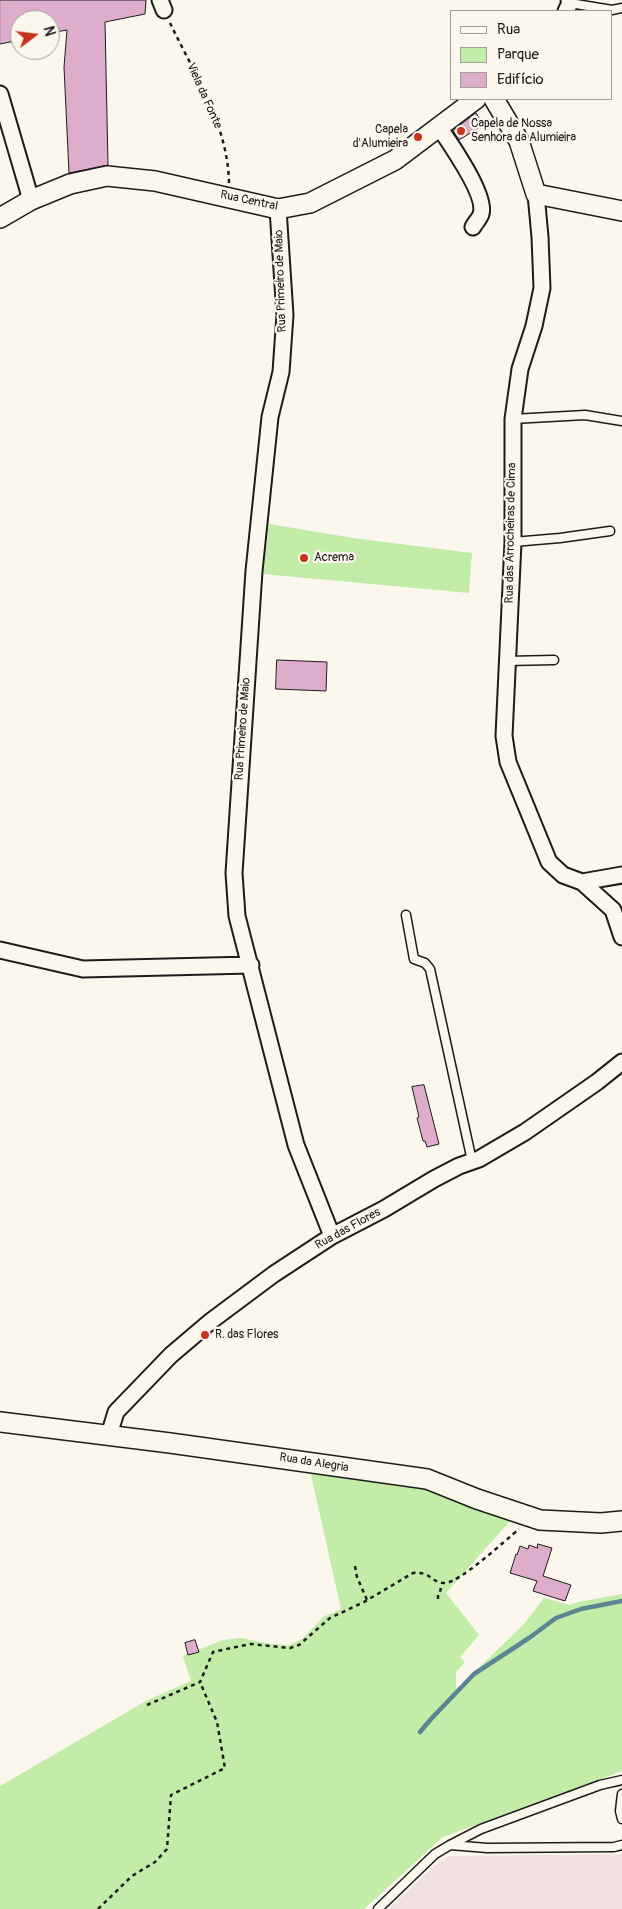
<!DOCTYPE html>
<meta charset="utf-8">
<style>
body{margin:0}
#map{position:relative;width:622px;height:1909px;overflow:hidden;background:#fbf7ec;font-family:Pangolin,sans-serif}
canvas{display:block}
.legend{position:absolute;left:450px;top:10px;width:162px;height:90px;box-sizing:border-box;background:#fbf7ec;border:1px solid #a29f99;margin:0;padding:6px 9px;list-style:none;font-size:15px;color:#1c1c1c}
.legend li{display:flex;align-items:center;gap:10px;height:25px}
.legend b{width:25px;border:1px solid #a29f99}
.north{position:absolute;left:10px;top:10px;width:50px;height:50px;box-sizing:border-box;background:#fbf7ec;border:1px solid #a29f99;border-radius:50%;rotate:75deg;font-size:14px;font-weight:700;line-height:20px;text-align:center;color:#1c1c1c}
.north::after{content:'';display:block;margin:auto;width:18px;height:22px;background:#c8321e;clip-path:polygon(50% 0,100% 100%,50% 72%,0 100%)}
</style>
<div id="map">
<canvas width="622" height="1909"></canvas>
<ul class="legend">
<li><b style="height:6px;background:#fbf7ec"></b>Rua</li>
<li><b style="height:14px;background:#c2eca8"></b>Parque</li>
<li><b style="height:14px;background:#dfadcc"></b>Edifício</li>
</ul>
<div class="north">N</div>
</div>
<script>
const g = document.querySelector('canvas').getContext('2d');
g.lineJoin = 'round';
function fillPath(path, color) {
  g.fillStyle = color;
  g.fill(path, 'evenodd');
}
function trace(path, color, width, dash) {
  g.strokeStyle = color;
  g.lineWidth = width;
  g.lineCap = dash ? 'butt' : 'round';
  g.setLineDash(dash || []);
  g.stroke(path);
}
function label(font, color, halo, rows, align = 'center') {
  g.font = font + ' Pangolin,sans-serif';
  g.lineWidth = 4.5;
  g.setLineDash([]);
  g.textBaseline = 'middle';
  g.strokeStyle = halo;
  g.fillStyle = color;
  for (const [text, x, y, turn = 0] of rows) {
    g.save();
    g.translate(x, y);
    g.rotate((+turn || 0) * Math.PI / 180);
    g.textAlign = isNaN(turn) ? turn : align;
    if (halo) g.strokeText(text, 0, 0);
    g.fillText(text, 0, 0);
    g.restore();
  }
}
const built = new Path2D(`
 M622,1854V1909H388L440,1861L449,1856Z`);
const green = new Path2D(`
 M269,524L353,538L472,553L469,593L263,574Z
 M310,1470L396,1481L429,1489L511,1520L446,1593L479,1635L460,1657L465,1662L456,1672V1690L524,1624L544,1598L570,1605L578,1602L622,1594V1771L443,1837L364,1909H0V1786L146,1701L191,1681L183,1656L223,1640L241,1638L271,1644L289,1645L302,1639L323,1617L341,1609Z`);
const stream = new Path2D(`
 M420,1732L431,1719L474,1674L529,1638L556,1618L581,1609L622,1601`);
const building = new Path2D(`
 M0,0H146L145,14L105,22L108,165L69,173L64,67L67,30L50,33V20H20V40L0,44Z
 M476,113L483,125L459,140L453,131Z
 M277,660L327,662L326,691L276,689Z
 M424,1085L439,1144L427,1147L425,1141H423L417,1118L419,1117L412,1087Z
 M538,1544L552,1548L543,1576L571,1585L565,1601L533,1591L537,1581L510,1573L516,1554L517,1555L520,1546L528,1549L529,1545L537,1548Z
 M195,1640L199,1652L188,1655L185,1643Z`);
const path = new Path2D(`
 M170,23C194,73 228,125 229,183
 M355,1566L357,1577L367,1600
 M438,1599V1594L440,1592L442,1583
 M147,1705L200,1682L213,1652L250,1644L290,1648L299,1645L330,1618L364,1602L413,1573C431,1571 431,1583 445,1583C459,1583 506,1540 519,1529
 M98,1909L132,1876L155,1862L167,1849L171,1795L225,1768L217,1722L200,1682`);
const service = new Path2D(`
 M570,3L612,10L622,8
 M513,419L585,415L622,421
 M513,542L560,538L610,531
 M506,661L554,660
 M406,915L414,959L425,963L430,969L472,1161
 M622,1794L620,1811L622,1819
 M450,1845L487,1848L614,1847L622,1845
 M378,1909L435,1854L450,1845L481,1829L600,1785L622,1780`);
const minor = new Path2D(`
 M160,0L164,10
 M566,11L570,3L569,0
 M0,94L31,200
 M439,127C450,143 487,196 481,214C480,218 475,223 473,227
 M536,194L540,237L542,288L534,326L520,369L513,419V542L504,736L508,762L549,862L563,875L582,882L613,910L622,937
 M278,209L285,315L281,372L270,417L254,571L234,873L237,916L296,1145L332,1236
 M582,882L622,875
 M0,950L83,969L251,965
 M109,1435L116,1412L171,1355L211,1321L274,1274L332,1236L384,1209L434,1179L459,1166L479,1159L525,1132L597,1082L622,1062`);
const tertiary = new Path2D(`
 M494,99L519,141L536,194L622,211
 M0,218L31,200L70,184L107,176L155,181L278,209L310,203L395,160L476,99
 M0,1422L170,1443L427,1479L477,1499L540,1520L601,1523L622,1521`);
const markers = [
 [461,131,5,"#c8321e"],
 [418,137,5,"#c8321e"],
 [304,558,5,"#c8321e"],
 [205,1335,5,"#c8321e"]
];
const streetNames = [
 ["Viela da Fonte",204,96,66],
 ["Rua Central",249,201,12],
 ["Rua Primeiro de Maio",281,281,-92],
 ["Rua das Arrocheiras de Cima",511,533,-89],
 ["Rua Primeiro de Maio",243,729,-86],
 ["Rua das Flores",348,1229,-29],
 ["Rua da Alegria",314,1463,9]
];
const poiNames = [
 ["Capela de Nossa",471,124],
 ["Senhora da Alumieira",471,138],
 ["Capela",408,130,"right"],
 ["d'Alumieira",408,144,"right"],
 ["Acrema",314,558],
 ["R. das Flores",215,1335]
];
fillPath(built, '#f3e1e2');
fillPath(green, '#c2eca8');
trace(stream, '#598692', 4.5);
fillPath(building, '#dfadcc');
trace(building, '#1c1c1c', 1);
trace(service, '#1c1c1c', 11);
trace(minor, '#1c1c1c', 19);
trace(tertiary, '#1c1c1c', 22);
trace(path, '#1c1c1c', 2.5, [4, 4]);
trace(service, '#fbf7ec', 8);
trace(minor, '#fbf7ec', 15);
trace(tertiary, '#fbf7ec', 19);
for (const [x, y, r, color] of markers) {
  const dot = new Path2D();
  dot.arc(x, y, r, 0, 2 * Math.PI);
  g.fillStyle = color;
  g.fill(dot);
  trace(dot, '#fbf7ec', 2);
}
label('12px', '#1c1c1c', '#fbf7ec', streetNames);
label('12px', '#1c1c1c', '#fbf7ec', poiNames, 'left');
</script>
